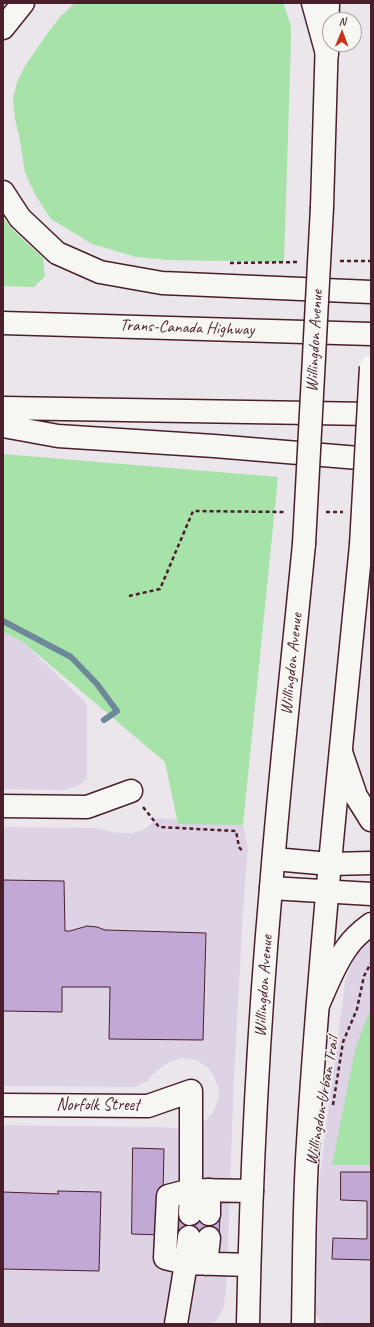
<!DOCTYPE html>
<style>
body{margin:0}
#map{position:relative;width:374px;height:1327px;overflow:hidden;background:#ebe6ec;font-family:Caveat,sans-serif}
canvas{display:block}
.frame{position:absolute;inset:0;border:4px solid #4a1f2b;pointer-events:none}
.north{position:absolute;left:322px;top:12px;width:40px;height:40px;box-sizing:border-box;background:#f6f6f2;border:1px solid #b1a0a2;border-radius:50%;rotate:1deg;font-size:11px;font-weight:700;line-height:16px;text-align:center;color:#4a1f2b}
.north::after{content:'';display:block;margin:auto;width:14px;height:18px;background:#c8321e;clip-path:polygon(50% 0,100% 100%,50% 72%,0 100%)}
</style>
<div id="map">
<canvas width="374" height="1327"></canvas>
<div class="frame"></div>
<div class="north">N</div>
</div>
<script>
const g = document.querySelector('canvas').getContext('2d');
g.lineJoin = 'round';
function fillPath(path, color) {
  g.fillStyle = color;
  g.fill(path, 'evenodd');
}
function trace(path, color, width, dash) {
  g.strokeStyle = color;
  g.lineWidth = width;
  g.lineCap = dash ? 'butt' : 'round';
  g.setLineDash(dash || []);
  g.stroke(path);
}
function label(font, color, halo, rows, align = 'center') {
  g.font = font + ' Caveat,sans-serif';
  g.lineWidth = 3;
  g.setLineDash([]);
  g.textBaseline = 'middle';
  g.strokeStyle = halo;
  g.fillStyle = color;
  for (const [text, x, y, turn = 0] of rows) {
    g.save();
    g.translate(x, y);
    g.rotate((+turn || 0) * Math.PI / 180);
    g.textAlign = isNaN(turn) ? turn : align;
    if (halo) g.strokeText(text, 0, 0);
    g.fillText(text, 0, 0);
    g.restore();
  }
}
const built = new Path2D(`
 M3,632L23,642L87,704V779L78,786L63,790L3,789Z
 M158,818L243,825L248,848L243,911L234,1077L226,1293L223,1309L217,1319L213,1324H3V1125L160,1127L181,1129L200,1125L205,1121L213,1113L219,1097L218,1087L214,1077L209,1069L197,1060L181,1058L167,1063L152,1075L148,1081L134,1087L3,1086V827L97,828L118,833H132L145,829Z
 M371,935V1324H322L316,1316L314,1311V1303L320,1174L345,983L351,965L358,951L365,941Z`);
const green = new Path2D(`
 M75,3H282L284,5L291,26V40L284,262L168,260L136,257L92,244L51,219L36,196L25,173L19,135L15,119L13,99L17,82L25,66L47,34L60,17Z
 M3,218L12,229L43,258L45,276L34,287L3,286Z
 M3,454L278,477L243,825L178,824L165,762L23,642L3,632Z
 M371,1003V1165H332L355,1050L370,1009Z`);
const stream = new Path2D(`
 M3,621L71,657L97,684L117,711L104,720`);
const building = new Path2D(`
 M3,880L64,881L65,931H70L87,926L97,927L105,930L206,933L203,1040L109,1039L110,987H62V1012L3,1011Z
 M133,1148L164,1149L162,1235L132,1234Z
 M341,1172H371V1260L332,1259L333,1238L367,1239V1201L341,1200Z
 M58,1191L101,1192L99,1271L3,1269V1192L58,1194Z
 M175,1213L220,1215L219,1238L174,1237Z`);
const path = new Path2D(`
 M340,261H371
 M230,263L299,262
 M326,512H343
 M129,596L160,589L193,511L285,512
 M143,807L159,827L236,831L239,847L243,852
 M333,1105L343,1042L357,1009L364,976L371,963`);
const minor = new Path2D(`
 M3,806L87,807L131,791
 M3,1105L148,1106L191,1091V1190L252,1191
 M209,1214V1190
 M189,1237L186,1263L249,1265
 M206,1264L209,1238
 M176,1324L186,1263L165,1258L168,1196L191,1190L190,1214`);
const major = new Path2D(`
 M322,207L328,3
 M248,1324C251,1179 258,1033 271,888C280,773 293,658 304,544
 M303,1324C304,1269 304,1214 307,1159C319,954 341,750 361,545`);
const highway = new Path2D(`
 M313,3L327,54
 M3,28L23,3
 M3,192L20,218L57,253L100,272L162,283L371,292
 M3,323L371,334
 M3,408L371,414
 M3,426L58,436L214,446L371,459
 M341,752L356,796L371,820
 M274,859L330,864L371,863
 M271,888L371,894
 M318,1005C327,985 335,963 348,946C354,937 363,930 371,924`);
const majorBridge = new Path2D(`
 M304,544L322,207
 M361,545L371,367`);
const streetNames = [
 ["Trans-Canada Highway",187,328,2],
 ["Willingdon Avenue",315,341,-87],
 ["Willingdon Avenue",292,664,-84],
 ["Willingdon Avenue",264,986,-86],
 ["Willingdon Urban Trail",323,1101,-80],
 ["Norfolk Street",98,1106]
];
fillPath(built, '#ded3e5');
fillPath(green, '#a7e2a8');
trace(stream, '#6c8899', 6);
fillPath(building, '#c1a8d5');
trace(building, '#4a1f2b', 1);
trace(minor, '#4a1f2b', 25);
trace(major, '#4a1f2b', 25);
trace(highway, '#4a1f2b', 25);
trace(path, '#4a1f2b', 2.5, [4, 3]);
trace(minor, '#f6f6f2', 22);
trace(major, '#f6f6f2', 22);
trace(highway, '#f6f6f2', 22);
trace(majorBridge, '#4a1f2b', 25, []);
trace(majorBridge, '#f6f6f2', 22);
label('17px', '#4a1f2b', '#f6f6f2', streetNames);
</script>
